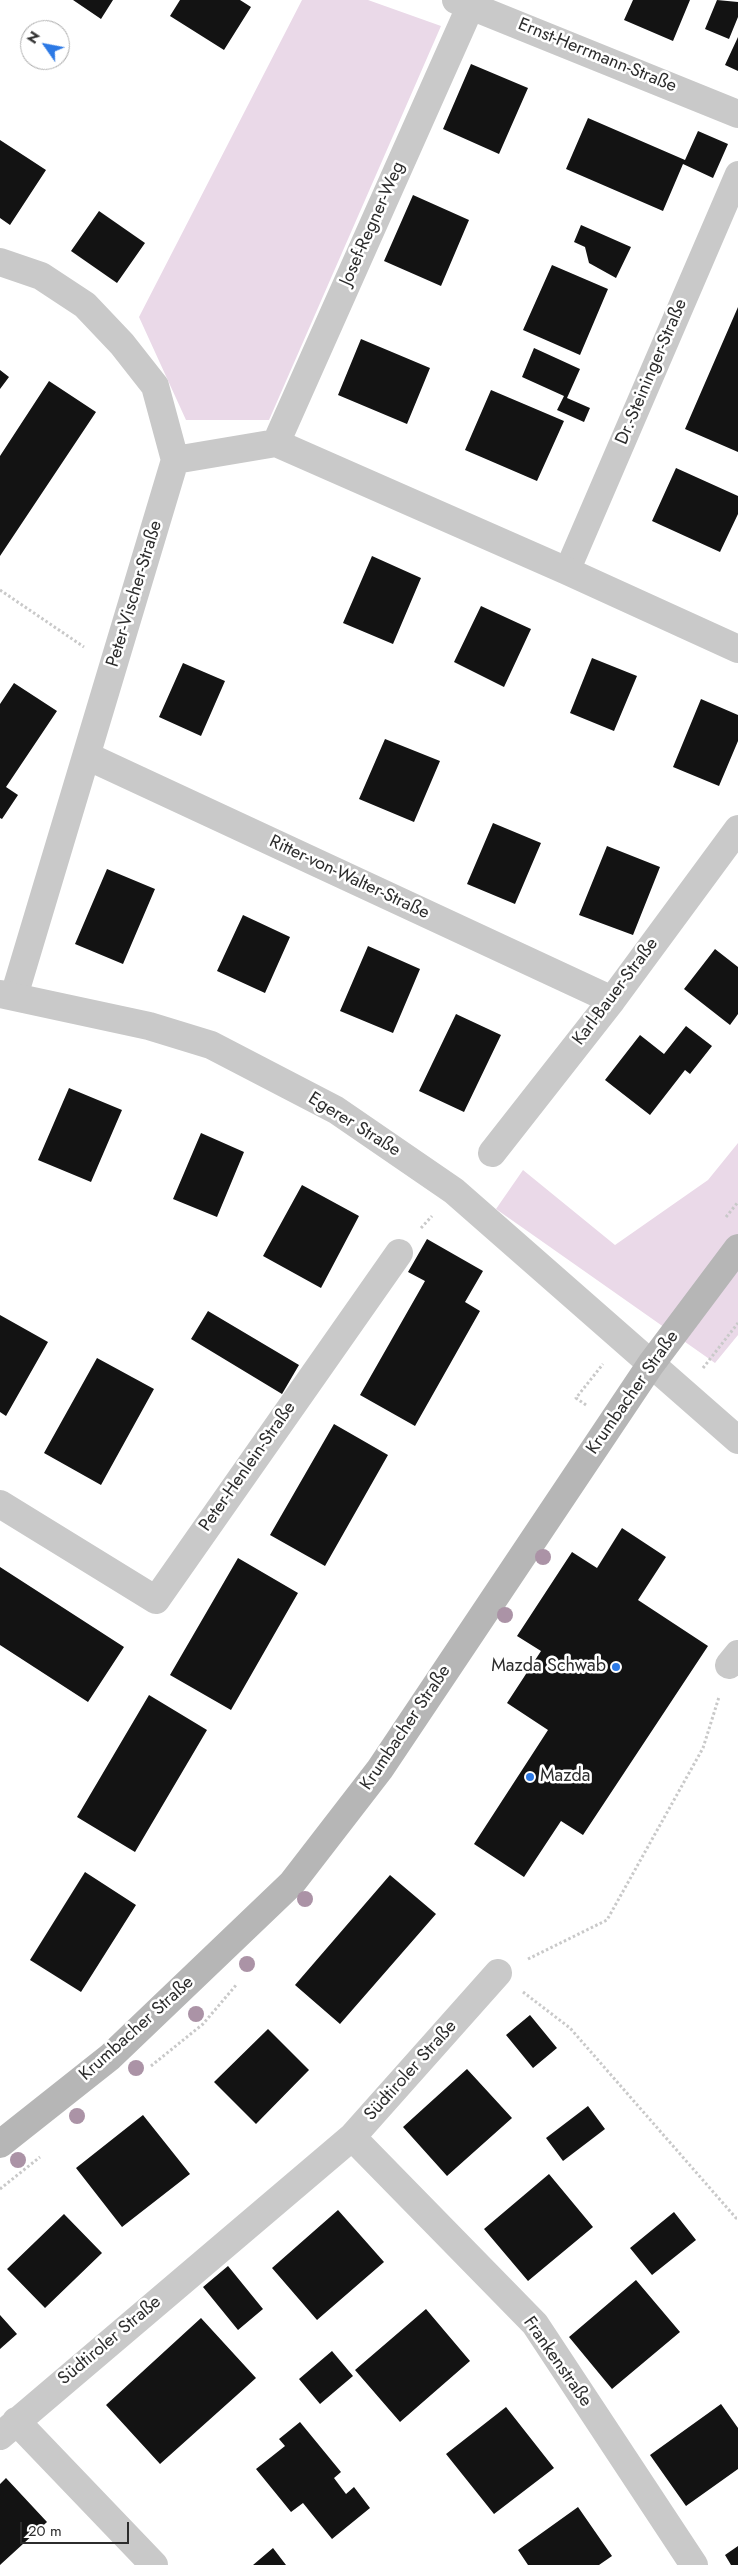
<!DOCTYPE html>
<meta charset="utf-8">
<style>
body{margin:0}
#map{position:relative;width:738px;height:2565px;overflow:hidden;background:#fff;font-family:Jost,sans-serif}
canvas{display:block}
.north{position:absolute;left:20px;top:20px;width:50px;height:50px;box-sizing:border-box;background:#fff;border:1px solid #ababab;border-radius:50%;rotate:303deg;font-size:14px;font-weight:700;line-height:20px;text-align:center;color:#2c2c2c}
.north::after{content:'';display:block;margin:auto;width:18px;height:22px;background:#2c79e5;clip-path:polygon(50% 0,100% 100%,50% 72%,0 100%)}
.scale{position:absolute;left:20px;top:2522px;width:109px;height:22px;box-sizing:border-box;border:2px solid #2c2c2c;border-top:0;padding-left:6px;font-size:15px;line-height:18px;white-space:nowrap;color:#2c2c2c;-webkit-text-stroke:4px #fff;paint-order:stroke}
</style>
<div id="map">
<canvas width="738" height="2565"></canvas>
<div class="north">N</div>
<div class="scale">20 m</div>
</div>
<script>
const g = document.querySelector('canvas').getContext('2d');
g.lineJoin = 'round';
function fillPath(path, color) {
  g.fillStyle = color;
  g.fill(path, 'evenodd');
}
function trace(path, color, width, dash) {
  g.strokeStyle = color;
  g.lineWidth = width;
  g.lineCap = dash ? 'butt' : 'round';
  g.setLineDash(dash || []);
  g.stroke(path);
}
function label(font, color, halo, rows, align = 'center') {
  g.font = font + ' Jost,sans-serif';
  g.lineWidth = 5;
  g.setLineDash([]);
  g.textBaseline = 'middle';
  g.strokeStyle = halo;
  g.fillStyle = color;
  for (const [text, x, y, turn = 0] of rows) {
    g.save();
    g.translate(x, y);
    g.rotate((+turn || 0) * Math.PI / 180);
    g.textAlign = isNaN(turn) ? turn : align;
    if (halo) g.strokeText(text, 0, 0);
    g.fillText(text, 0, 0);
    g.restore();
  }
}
const green = new Path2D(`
 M302,0H368L441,26L269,420H186L139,317Z
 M738,1143V1335L715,1363L496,1209L523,1170L615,1245L708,1180Z`);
const building = new Path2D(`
 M73,0H113L101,19Z
 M180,0H240L251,7L224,50L170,16Z
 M633,0H690L673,41L624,20Z
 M717,0L738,2V17L729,39L705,29Z
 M738,37V71L725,65Z
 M471,64L528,88L499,154L443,129Z
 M588,118L685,160L698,131L728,144L713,178L683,164L663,211L566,169Z
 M0,140L46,170L10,225L0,218Z
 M413,195L469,220L441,286L384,261Z
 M99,211L145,243L117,283L71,251Z
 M581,225L631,247L616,278L589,263L585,247L574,242Z
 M552,265L608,289L580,355L523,330Z
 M738,307V452L685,429Z
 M361,339L430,368L407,424L338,395Z
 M534,348L580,369L567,398L590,408L584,422L557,410L564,396L522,377Z
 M0,370L9,377L0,389Z
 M49,381L96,412L0,556V456Z
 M491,390L564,421L537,481L465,450Z
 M676,468L738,496V514L720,552L652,521Z
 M372,556L421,578L393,644L343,623Z
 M481,606L531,629L504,687L454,662Z
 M592,658L637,676L614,731L570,713Z
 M183,663L225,681L201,736L159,717Z
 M14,683L57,711L6,787L18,795L2,819L0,818V704Z
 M701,699L738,715V741L719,786L673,767Z
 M385,739L440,761L414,822L359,799Z
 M493,823L541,843L515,904L467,884Z
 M607,846L660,867L633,935L579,915Z
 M107,869L155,889L123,964L75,944Z
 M243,915L290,937L265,993L217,971Z
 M368,946L420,969L393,1033L340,1011Z
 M715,949L738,967V1014L730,1025L684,989Z
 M456,1014L501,1035L464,1112L419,1091Z
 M686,1026L712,1046L690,1074L685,1070L650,1115L605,1080L640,1035L664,1054Z
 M69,1088L122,1110L91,1182L38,1160Z
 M201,1133L244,1152L217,1217L173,1199Z
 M302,1185L359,1216L321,1288L263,1256Z
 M427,1239L483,1271L465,1302L480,1311L415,1426L360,1395L425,1281L408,1272Z
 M208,1311L299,1365L282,1394L191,1339Z
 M0,1315L48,1342L6,1416L0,1412Z
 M97,1358L154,1389L101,1485L44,1453Z
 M334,1424L388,1455L325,1566L270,1535Z
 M622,1528L666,1557L638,1600L708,1646L583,1835L561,1821L524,1877L474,1844L548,1730L507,1703L541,1651L517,1636L572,1552L597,1568Z
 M238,1558L298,1593L231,1710L170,1675Z
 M0,1567L124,1647L88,1702L0,1645Z
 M149,1695L207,1730L135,1852L77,1817Z
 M85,1872L136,1905L81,1992L30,1960Z
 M390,1875L436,1914L340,2024L295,1985Z
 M530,2015L557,2048L533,2068L506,2035Z
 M268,2029L309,2070L256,2124L214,2082Z
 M467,2069L512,2118L447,2176L403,2127Z
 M588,2106L605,2129L563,2161L546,2138Z
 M143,2115L190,2174L122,2227L76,2168Z
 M549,2174L593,2227L528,2281L484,2229Z
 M338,2210L384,2262L317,2320L272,2268Z
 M674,2212L696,2240L652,2275L630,2248Z
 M64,2214L102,2253L45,2308L7,2269Z
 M228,2266L263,2309L238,2330L203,2287Z
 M636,2280L680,2332L612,2389L569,2337Z
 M426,2309L470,2361L400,2422L355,2370Z
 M0,2315L17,2334L0,2349Z
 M201,2318L256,2378L160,2464L106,2405Z
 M332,2351L353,2376L320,2404L299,2379Z
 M721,2404L738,2428V2469L686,2506L650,2455Z
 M506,2407L554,2468L494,2514L446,2454Z
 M300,2422L341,2472L334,2478L346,2494L354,2487L370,2508L332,2539L303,2503L291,2512L256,2469L285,2446L279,2439Z
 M6,2478L47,2522L0,2565V2484Z
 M578,2507L612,2556L599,2565H528L518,2550Z
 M738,2546V2565H731L725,2555Z
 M273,2548L286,2565H253Z`);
const path = new Path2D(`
 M0,590L84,647
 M726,1217L738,1202
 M421,1228L432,1216
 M703,1368L738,1323
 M586,1405L576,1398L603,1364
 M528,1959L607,1920L703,1748L719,1697
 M523,1992L570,2028L736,2218H738
 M151,2066L203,2024L237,1984
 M0,2189L40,2157`);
const pedestrian = new Path2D(`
 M567,571L738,174`);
const minor = new Path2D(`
 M456,0L738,114
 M0,262L41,276L85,305L122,344L155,386L175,460L14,996
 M276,443L471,5
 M175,460L276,443L567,571L738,649
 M87,756L612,1000
 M492,1153L612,1000L738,829
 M0,1504L156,1600L399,1253
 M729,1665L738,1654
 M352,2137L535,2324L694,2565
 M16,2421L154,2565
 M0,2436L352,2137L498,1973`);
const tertiary = new Path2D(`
 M0,994L149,1026L211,1045L336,1110L454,1191L738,1440`);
const secondary = new Path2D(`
 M0,2144L110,2057L292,1883L380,1769L651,1364L738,1248`);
const trees = [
 [543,1557],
 [505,1615],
 [305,1899],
 [247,1964],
 [196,2014],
 [136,2068],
 [77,2116],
 [18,2160]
];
const markers = [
 [616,1667,5,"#2c79e5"],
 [530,1777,5,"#2c79e5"]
];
const streetNames = [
 ["Ernst-Herrmann-Straße",597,56,22],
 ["Josef-Regner-Weg",373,224,-66],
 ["Dr.-Steininger-Straße",652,372,-67],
 ["Peter-Vischer-Straße",135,594,-73],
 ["Ritter-von-Walter-Straße",349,878,25],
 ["Karl-Bauer-Straße",616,992,-53],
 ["Egerer Straße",354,1125,32],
 ["Krumbacher Straße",633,1393,-55],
 ["Peter-Henlein-Straße",248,1467,-55],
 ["Krumbacher Straße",406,1728,-56],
 ["Krumbacher Straße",137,2029,-42],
 ["Südtiroler Straße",411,2071,-48],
 ["Südtiroler Straße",110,2341,-40],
 ["Frankenstraße",557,2362,55]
];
const poiNames = [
 ["Mazda Schwab",606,1667],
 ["Mazda",540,1777,"left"]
];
fillPath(green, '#ead9e8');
fillPath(building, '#131313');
trace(path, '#c9c9c9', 3, [2.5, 2.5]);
trace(pedestrian, '#c9c9c9', 26);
trace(minor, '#c9c9c9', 28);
trace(tertiary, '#c9c9c9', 28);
trace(secondary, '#b6b6b6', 28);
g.fillStyle = '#ab93a6';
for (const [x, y] of trees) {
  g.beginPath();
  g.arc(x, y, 8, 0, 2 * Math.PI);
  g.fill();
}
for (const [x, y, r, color] of markers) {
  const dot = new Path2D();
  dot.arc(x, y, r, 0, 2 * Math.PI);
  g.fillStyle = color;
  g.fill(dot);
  trace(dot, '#fff', 2);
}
label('18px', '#2c2c2c', '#fff', streetNames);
label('18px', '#2c2c2c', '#fff', poiNames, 'right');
</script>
